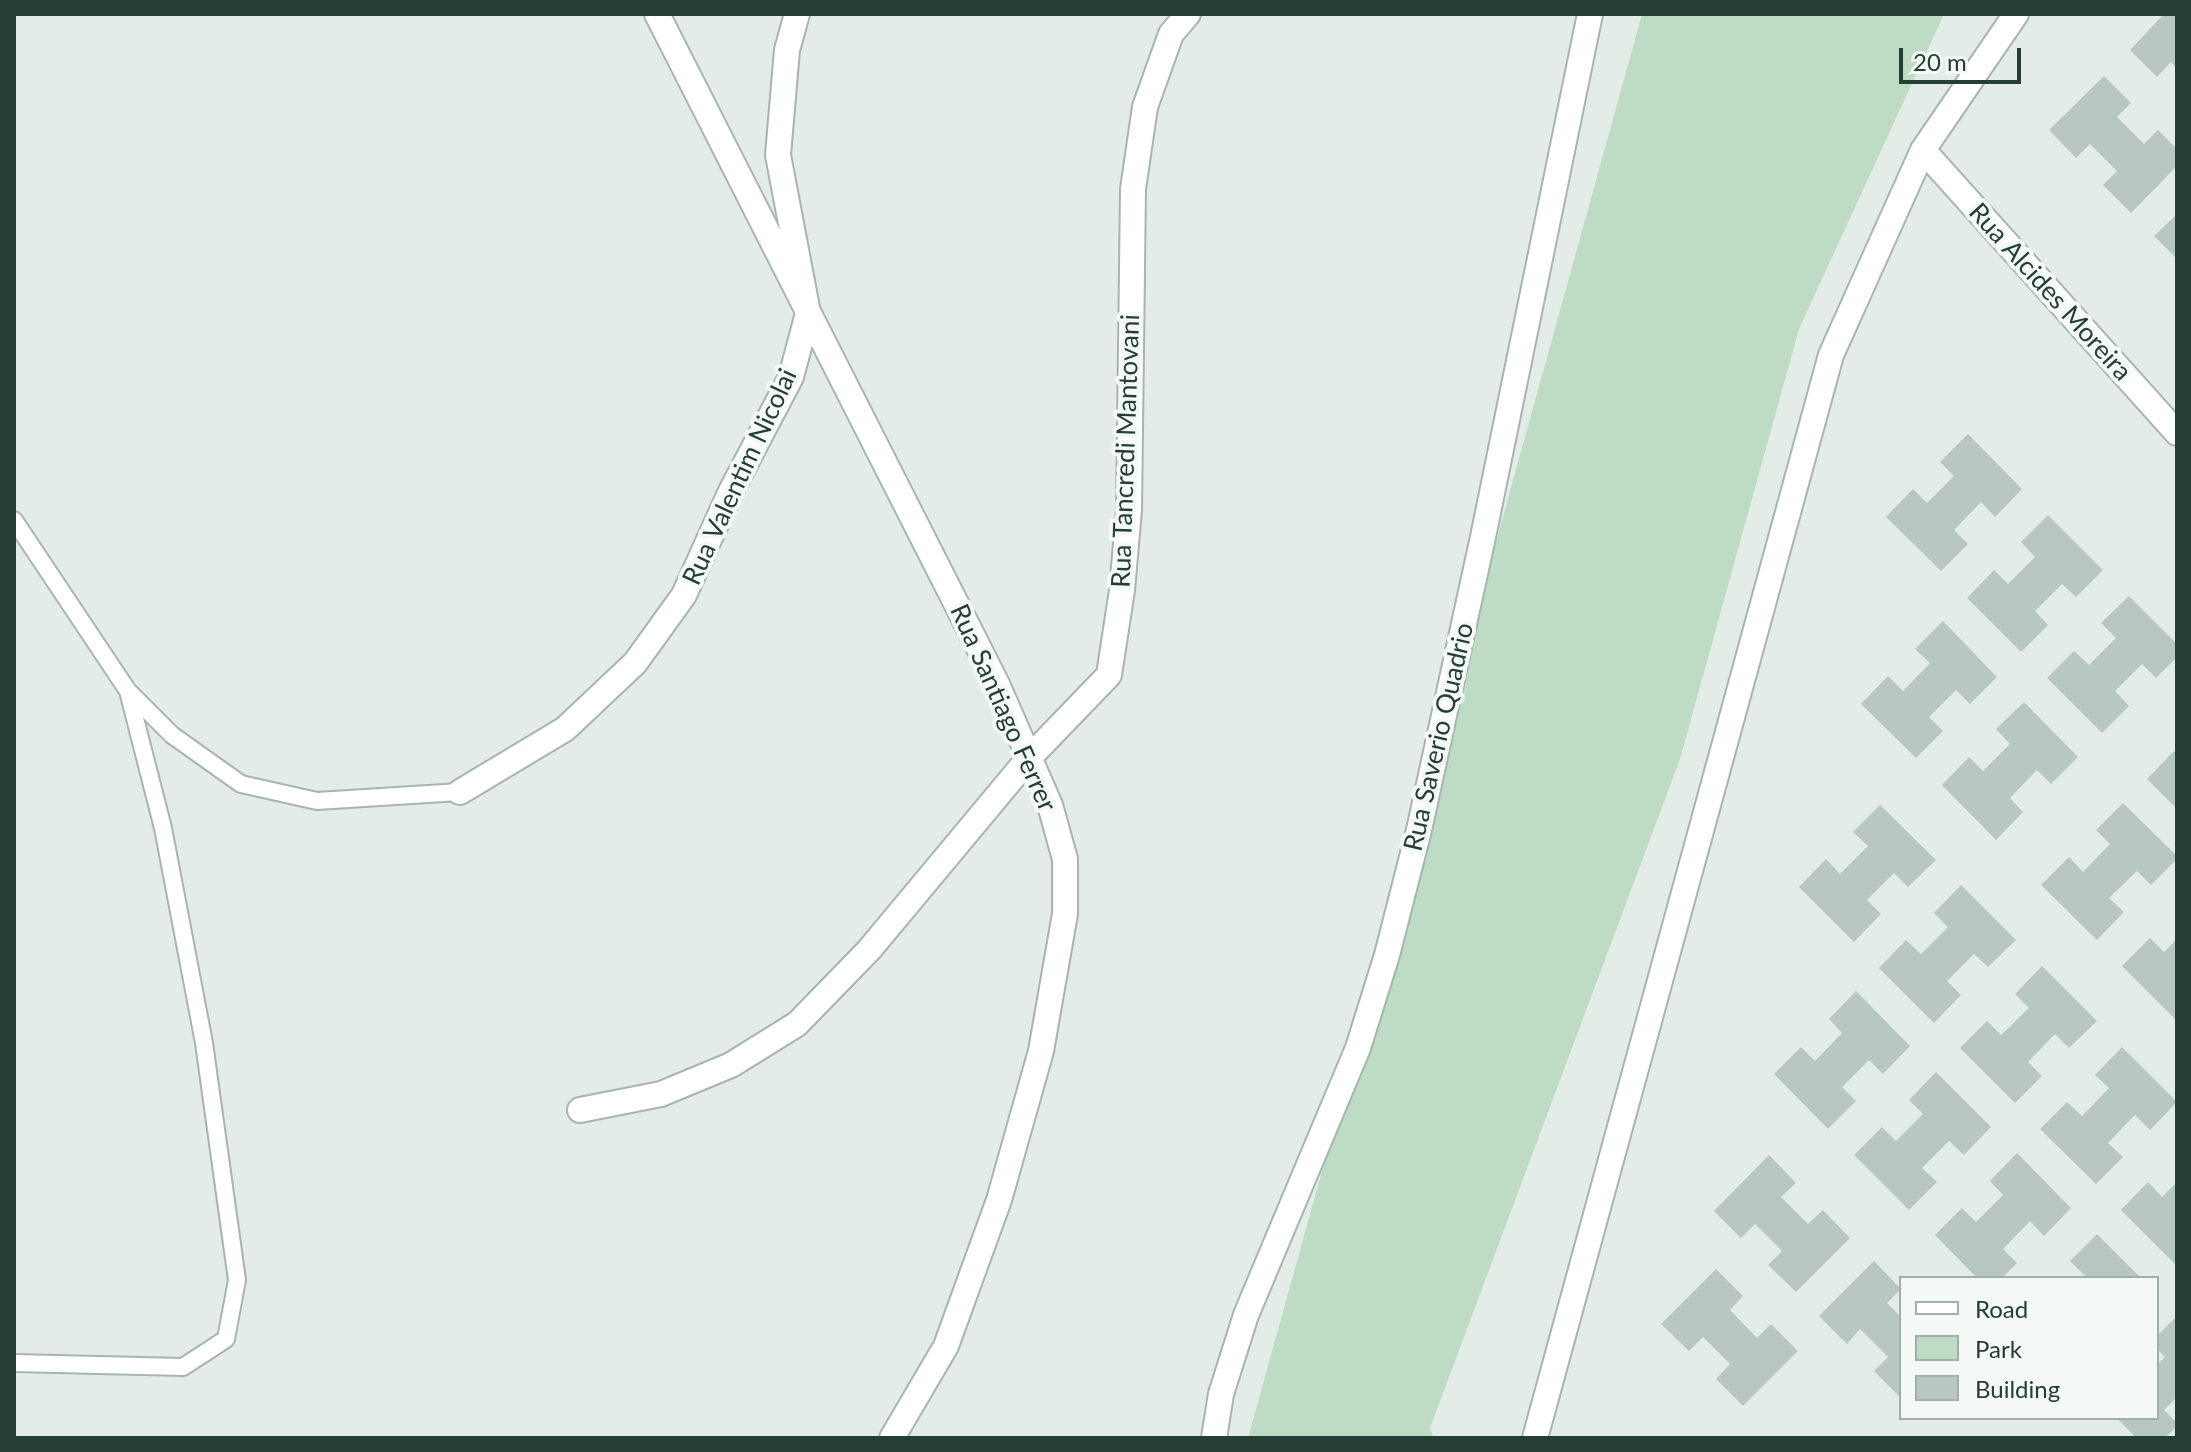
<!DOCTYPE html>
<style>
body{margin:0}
#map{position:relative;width:2191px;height:1452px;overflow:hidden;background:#e4ece8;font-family:Lato,sans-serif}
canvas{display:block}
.frame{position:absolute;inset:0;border:16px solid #243d35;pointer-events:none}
.legend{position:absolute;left:1899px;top:1276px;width:260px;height:144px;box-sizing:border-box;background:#f4f9f6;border:2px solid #a1aea9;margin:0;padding:10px 14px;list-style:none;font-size:24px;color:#243d35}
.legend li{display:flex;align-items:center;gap:16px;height:40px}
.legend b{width:40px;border:2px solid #a1aea9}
.scale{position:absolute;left:1899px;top:48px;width:122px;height:36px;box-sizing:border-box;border:4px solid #243d35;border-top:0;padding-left:10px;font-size:24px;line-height:28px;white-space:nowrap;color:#243d35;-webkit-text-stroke:6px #f4f9f6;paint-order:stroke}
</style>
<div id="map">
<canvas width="2191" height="1452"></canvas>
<div class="frame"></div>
<ul class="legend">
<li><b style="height:10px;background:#fff"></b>Road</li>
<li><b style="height:22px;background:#bedcc5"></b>Park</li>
<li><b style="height:22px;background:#b9c7c1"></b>Building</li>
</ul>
<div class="scale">20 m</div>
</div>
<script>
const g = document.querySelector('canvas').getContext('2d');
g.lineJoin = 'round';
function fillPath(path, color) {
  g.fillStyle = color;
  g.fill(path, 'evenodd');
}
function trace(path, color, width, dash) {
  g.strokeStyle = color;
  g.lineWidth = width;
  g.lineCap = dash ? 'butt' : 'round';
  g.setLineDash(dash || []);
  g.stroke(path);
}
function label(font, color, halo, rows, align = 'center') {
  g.font = font + ' Lato,sans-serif';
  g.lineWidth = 8;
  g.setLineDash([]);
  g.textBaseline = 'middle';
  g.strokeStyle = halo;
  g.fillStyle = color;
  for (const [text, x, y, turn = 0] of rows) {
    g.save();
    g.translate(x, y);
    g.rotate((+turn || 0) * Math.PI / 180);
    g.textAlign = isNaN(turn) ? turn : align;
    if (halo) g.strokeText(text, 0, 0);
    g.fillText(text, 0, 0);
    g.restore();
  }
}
const green = new Path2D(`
 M1642,14H1944L1799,329L1680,759L1430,1428L1434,1438H1248Z`);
const building = new Path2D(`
 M2164,14H2177V69L2171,62L2157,77L2130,50Z
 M2104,76L2131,103L2117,117L2144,144L2158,130L2177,149V166L2131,213L2103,185L2117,171L2090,144L2076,158L2049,130Z
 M2177,214V259L2154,236Z
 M1968,434L2022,489L1995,517L1981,502L1954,530L1968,544L1941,571L1886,517L1913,489L1927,503L1954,476L1940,462Z
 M2048,515L2103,570L2076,597L2062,584L2035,611L2048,625L2021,652L1967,598L1994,570L2008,584L2035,557L2021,542Z
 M2129,596L2177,644V657L2156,678L2142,664L2115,691L2129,706L2102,733L2047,678L2074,651L2089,665L2116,638L2101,623Z
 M1943,621L1997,677L1970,704L1956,690L1929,717L1943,731L1916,758L1861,704L1888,676L1903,691L1930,663L1915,649Z
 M2024,702L2078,757L2051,784L2037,770L2010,798L2023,812L1996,840L1942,785L1969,757L1983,771L2010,744L1996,729Z
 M2174,751L2177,754V809L2147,779Z
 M2123,803L2177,856V859L2151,885L2137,871L2109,898L2124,912L2097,940L2041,885L2069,857L2083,872L2110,844L2096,830Z
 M1880,805L1936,860L1908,887L1894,873L1867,900L1881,914L1854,942L1799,887L1826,859L1840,874L1868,846L1853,832Z
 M1961,885L2016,940L1988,967L1974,954L1947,981L1961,995L1934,1023L1879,968L1906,940L1921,954L1948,927L1934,913Z
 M2150,938L2164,952L2177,939V1021L2122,966Z
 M2042,966L2097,1021L2069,1048L2055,1034L2028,1062L2042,1076L2015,1103L1960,1048L1987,1021L2001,1035L2029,1008L2015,994Z
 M1856,991L1910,1046L1883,1074L1869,1060L1842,1087L1856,1101L1828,1129L1774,1074L1801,1047L1815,1061L1842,1033L1829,1019Z
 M2122,1047L2177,1102L2150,1130L2135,1115L2108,1143L2123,1157L2096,1184L2040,1129L2067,1102L2082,1116L2109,1088L2095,1075Z
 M1936,1072L1991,1127L1964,1155L1949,1141L1922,1168L1937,1182L1909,1210L1854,1155L1882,1127L1896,1141L1923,1114L1909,1100Z
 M2017,1153L2071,1208L2044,1236L2030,1221L2003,1249L2017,1263L2002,1278H1977L1935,1235L1962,1208L1976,1222L2003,1195L1990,1181Z
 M1769,1155L1796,1183L1781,1197L1808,1224L1823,1210L1850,1238L1796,1292L1768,1265L1782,1251L1755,1224L1741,1238L1714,1211Z
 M2148,1182L2162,1197L2177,1182V1266L2121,1210Z
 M2097,1234L2141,1278H2082L2085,1276L2070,1261Z
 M1874,1261L1901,1289L1887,1303L1901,1317V1398L1874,1371L1888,1357L1860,1329L1847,1344L1819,1316Z
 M1716,1269L1743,1296L1730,1310L1757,1338L1771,1324L1798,1351L1743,1406L1716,1379L1730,1364L1703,1337L1689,1351L1661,1324Z
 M2177,1316V1397L2164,1410L2177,1423V1426L2165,1438H2136L2117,1418H2157V1365L2165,1357L2157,1349V1336Z`);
const lane = new Path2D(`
 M14,520L128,691L172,735L241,784L317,801L460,792
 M14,1363L183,1367L226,1339L237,1280L204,1043L163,828L128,691`);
const street = new Path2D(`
 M657,14L997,684L1050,805L1065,859V914L1041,1051L999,1200L946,1346L892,1438
 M1923,150L2177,433
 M460,792L565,729L635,663L684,595L731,491L791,377L808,313L778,155L787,50L797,14
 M580,1110L661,1094L731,1065L797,1024L869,950L1029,758L1109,675L1122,590L1129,510L1133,189L1145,107L1171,34L1188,14
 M1214,1438L1221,1394L1246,1315L1358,1048L1387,955L1419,830L1483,537L1590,14
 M1535,1438L1831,355L1923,150L2016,14`);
const streetNames = [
 ["Rua Alcides Moreira",2050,292,48],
 ["Rua Tancredi Mantovani",1126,451,-88],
 ["Rua Valentim Nicolai",740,477,-65],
 ["Rua Santiago Ferrer",1003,708,66],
 ["Rua Saverio Quadrio",1439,737,-77]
];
fillPath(green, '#bedcc5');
fillPath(building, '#b9c7c1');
trace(lane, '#a7b4af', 20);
trace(street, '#a7b4af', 28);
trace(lane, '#fff', 16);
trace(street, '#fff', 24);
label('26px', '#243d35', '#f4f9f6', streetNames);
</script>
